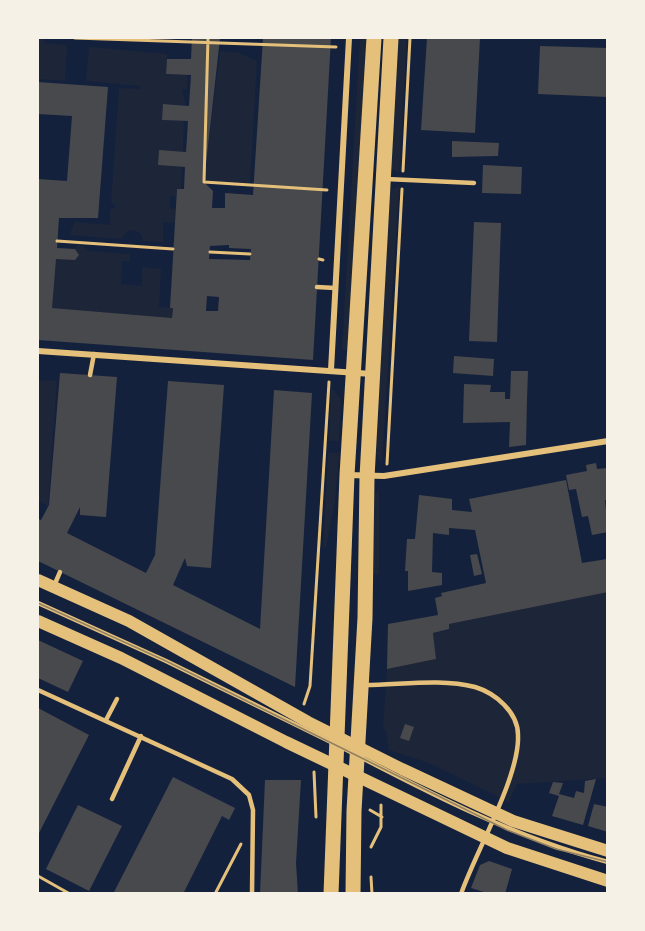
<!DOCTYPE html>
<style>
body{margin:0}
#map{position:relative;width:645px;height:931px;overflow:hidden;background:#14213d;font-family:Barlow,sans-serif}
canvas{display:block}
.frame{position:absolute;inset:0;border:39px solid #f6f1e7;pointer-events:none}
</style>
<div id="map">
<canvas width="645" height="931"></canvas>
<div class="frame"></div>
</div>
<script>
const g = document.querySelector('canvas').getContext('2d');
g.lineJoin = 'round';
function fillPath(path, color) {
  g.fillStyle = color;
  g.fill(path, 'evenodd');
}
function trace(path, color, width, dash) {
  g.strokeStyle = color;
  g.lineWidth = width;
  g.lineCap = dash ? 'butt' : 'round';
  g.setLineDash(dash || []);
  g.stroke(path);
}
const green = new Path2D(`
 M38,38H44V43L67,45L65,81L38,79Z
 M360,38H370L348,348L345,351L342,349Z
 M396,38H407L399,173L389,167Z
 M89,47L167,54L166,74L187,75V89H182L186,105L164,104L162,120L184,121L183,152L159,151V165L182,167L181,189H177L176,197L170,196V208L176,209L175,223L163,222V242L143,241L141,234L134,230L126,232L122,239L69,235L75,222L110,225V209L115,208V204L111,203L119,88L140,89V86L86,81Z
 M220,51L239,53L257,61L250,183L204,182Z
 M399,186L382,464L373,448L388,191Z
 M38,240L57,241V248L74,249L79,244L90,251L130,254V261H122L121,284L142,286V267L161,269L159,307L173,308L172,318L52,308V298L38,297Z
 M38,380L57,381L48,506L38,500Z
 M331,387L340,398L341,403L339,441H329Z
 M328,453H339L335,501L326,547L323,548Z
 M379,489V574H373V496Z
 M607,592V778L517,784L509,802L429,763L389,750L386,731L383,728L387,669L436,659L433,633L449,630V624Z`);
const building = new Path2D(`
 M192,38H220L204,182L213,191L212,208H225V193L253,195L263,38H331L313,360L38,340V179L67,181L72,116L38,114V82L108,87L98,218H59L57,248L75,249L79,255L75,260L56,259L52,308L172,318L173,308H170L177,189H184L185,167L158,165L159,150L186,152L188,121L162,120L163,104L189,106L191,75L166,74L167,59H191ZM229,245V248L251,249L250,260L209,259L210,246ZM207,296L219,297L218,311H206Z
 M427,38H480L475,133L421,130Z
 M540,46L608,48V97L538,94Z
 M452,141L499,143L498,156L452,157Z
 M483,165L522,167L521,194L482,193Z
 M474,222L501,223L497,342L469,341Z
 M454,356L494,359L493,376L453,373Z
 M511,371H528L527,399L526,445L509,447L510,422L463,423L464,384L491,385L490,392H505V399H510Z
 M60,373L117,377L106,517L80,515V507L67,533L146,573L155,555L168,381L224,385L211,568L187,566L185,558L173,585L260,629L274,390L312,393L295,687L38,561V519L41,520L49,505Z
 M596,463L597,469L608,468V500H605L608,532L592,535L588,516L582,517L576,489L569,490L566,475L587,471L586,465Z
 M566,480L582,563L607,559L608,592L449,624V629L433,633L436,659L387,669L388,624L438,615L435,598L442,596L441,593L486,583L475,530L449,528V535L433,533L432,572L442,573V585L408,591V571H405L407,539H415L419,495L452,499V510L472,512L469,499Z
 M477,554L482,574L474,576L470,555Z
 M38,640L83,661L68,692L38,678Z
 M38,708L89,735L38,835Z
 M405,724L414,727L409,741L400,738Z
 M173,777L235,808L229,820L222,816L183,894H113Z
 M596,779L583,825L552,816L559,796L549,793L553,782L563,783L559,794L574,798L576,791L584,793L585,781Z
 M265,780H301L296,863L298,894H260Z
 M594,804L608,807V832L588,826Z
 M78,805L122,826L89,891L46,869Z
 M489,861L512,869L505,894H490L471,888L480,865Z`);
const path = new Path2D(`
 M75,38L336,47
 M208,38L204,182L327,190
 M403,171L410,38
 M57,241L173,249
 M210,252L250,254
 M319,259L323,260
 M387,464L402,189
 M304,704L310,686L329,382
 M314,772L316,817
 M370,810L382,817
 M371,847L381,827V805
 M38,876L70,894
 M371,877L372,894
 M215,894L241,844`);
const service = new Path2D(`
 M386,179L474,183
 M317,287L335,288
 M90,375L94,354
 M54,586L60,572
 M38,603L166,661L333,743
 M365,685C400,685 441,678 475,687C495,693 518,712 518,735C520,776 476,851 461,894
 M38,690L232,779L249,795L253,810L252,894
 M106,720L117,699
 M341,747C427,792 513,837 608,862
 M112,799L141,736`);
const minor = new Path2D(`
 M38,351L372,374
 M331,370L349,38
 M348,475L384,476L608,441`);
const secondary = new Path2D(`
 M38,580L129,621L308,722L402,769L513,821L608,851
 M38,621L121,658L286,742L507,848L608,881`);
const primary = new Path2D(`
 M331,894L347,475L374,38
 M353,894L354,811L365,618L367,477L391,38`);
const tram = new Path2D(`
 M38,603L166,661L507,830L556,849L608,862`);
fillPath(green, '#1d2539');
fillPath(building, '#48494c');
trace(path, '#e5c07b', 3);
trace(service, '#e5c07b', 4.5);
trace(minor, '#e5c07b', 6);
trace(secondary, '#e5c07b', 12);
trace(primary, '#e5c07b', 15);
trace(tram, '#918062', 1.5);
</script>
